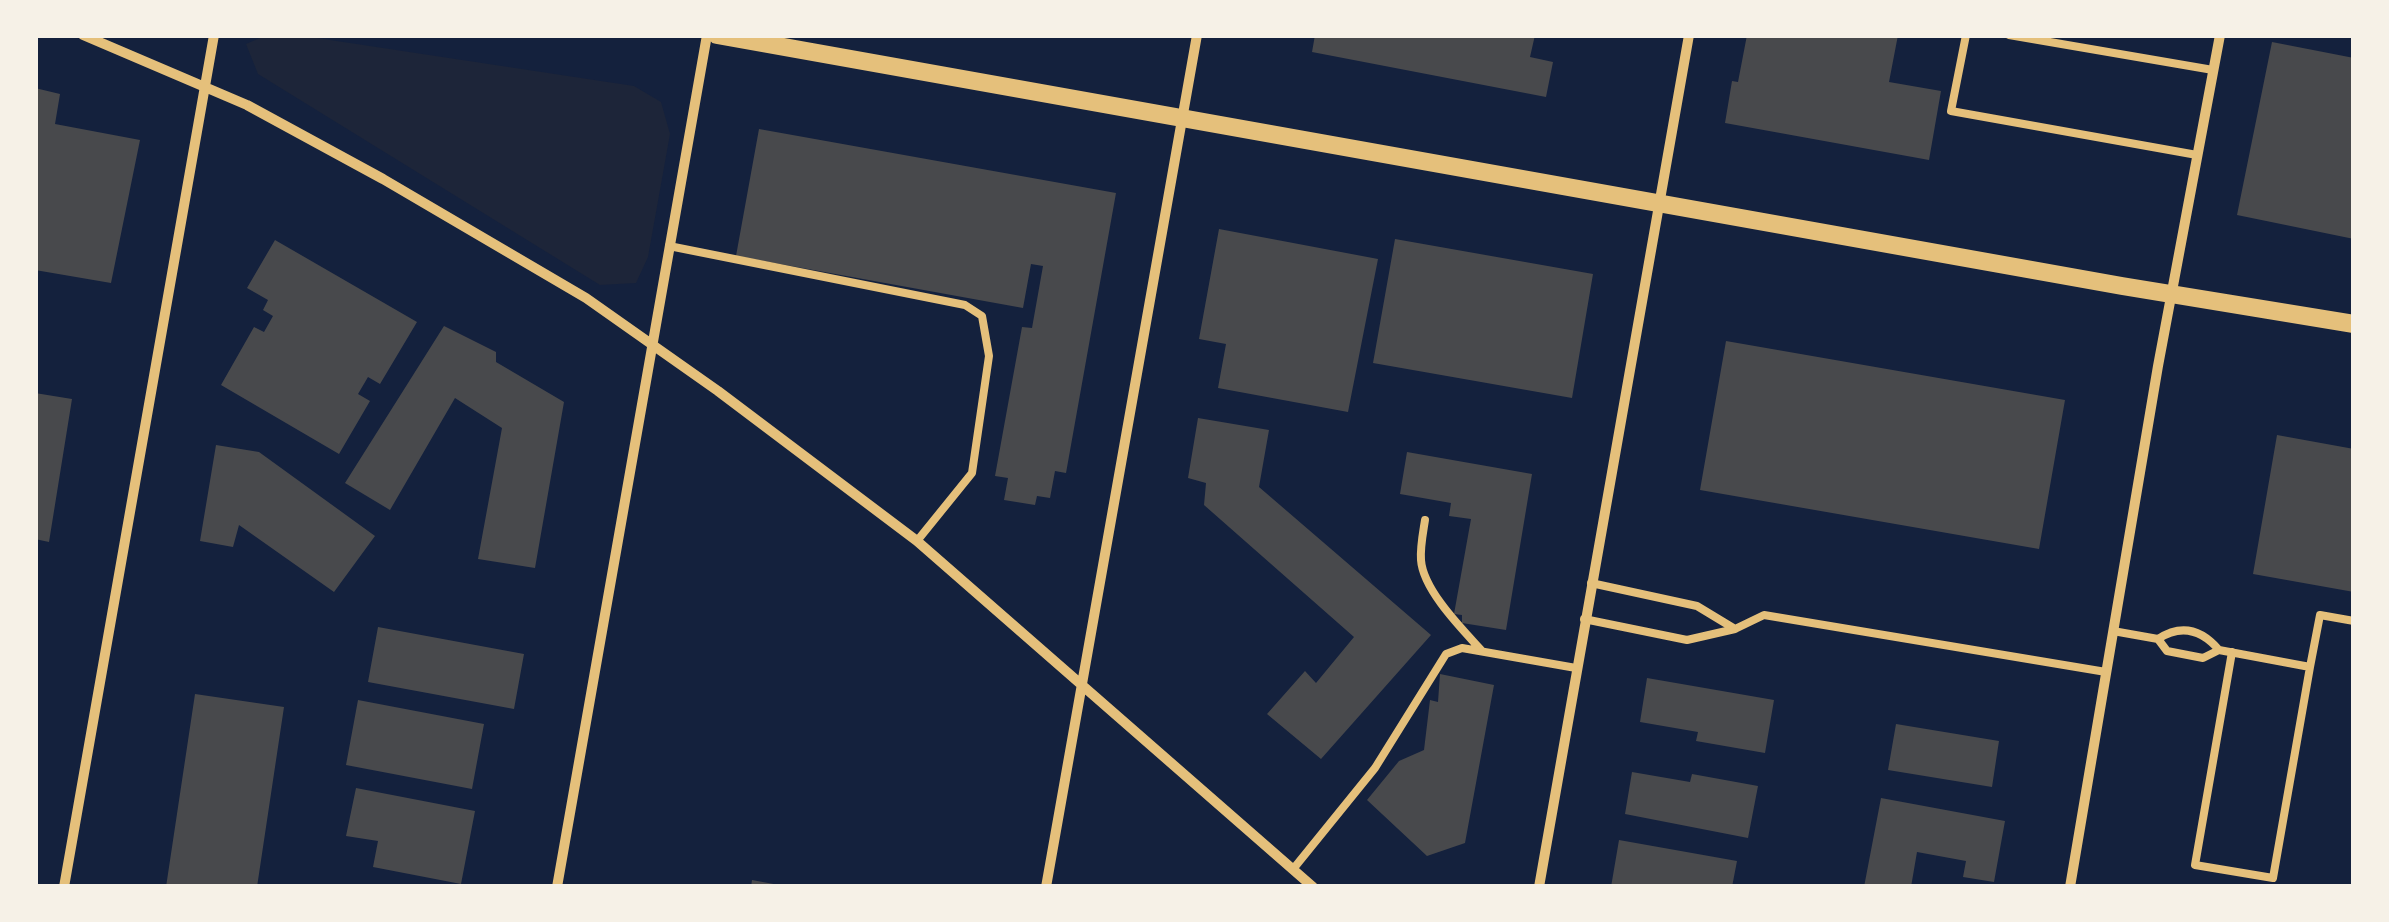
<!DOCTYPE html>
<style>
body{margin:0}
#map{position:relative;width:2389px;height:922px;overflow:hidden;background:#14213d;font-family:"DejaVu Sans",sans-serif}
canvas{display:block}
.frame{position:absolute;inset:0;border:38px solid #f6f1e7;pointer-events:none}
</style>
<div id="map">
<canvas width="2389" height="922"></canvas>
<div class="frame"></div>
</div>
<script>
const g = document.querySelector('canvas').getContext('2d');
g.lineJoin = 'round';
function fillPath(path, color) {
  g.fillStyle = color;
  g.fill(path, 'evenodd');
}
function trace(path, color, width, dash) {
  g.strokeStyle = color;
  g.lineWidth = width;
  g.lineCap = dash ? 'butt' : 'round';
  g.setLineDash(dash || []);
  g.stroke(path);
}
const green = new Path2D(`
 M267,35H297L634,86L661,102L670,134L648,257L636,283L600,285L258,74L246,44Z`);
const building = new Path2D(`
 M1315,35H1535L1530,57L1553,62L1546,97L1312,52Z
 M1747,35H1898L1889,82L1941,91L1929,160L1725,123L1732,81L1738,82Z
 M2272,42L2354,58V239L2237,215Z
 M35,88L60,94L55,124L140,140L111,283L35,270Z
 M759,129L1116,193L1066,473L1055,471L1050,498L1037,496L1035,505L1004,500L1008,478L995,476L1022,327L1032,328L1043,266L1031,264L1023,308L736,256Z
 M1219,229L1378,259L1348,412L1218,388L1226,344L1199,339Z
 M1395,239L1593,274L1572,398L1373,363Z
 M275,240L417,322L380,384L368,377L358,394L370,401L339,454L221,385L254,327L264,332L273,316L263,310L268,300L247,288Z
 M444,326L496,352V362L564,402L535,568L478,559L502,428L455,398L390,510L345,483Z
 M1726,341L2065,400L2039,549L1700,490Z
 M35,393L72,399L49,542L35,539Z
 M1198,418L1269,430L1259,487L1431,635L1321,759L1267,714L1305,671L1316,683L1354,637L1204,505L1206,483L1188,478Z
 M2277,435L2354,449V592L2253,574Z
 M216,445L259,452L375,536L334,592L239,525L233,547L200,541Z
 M1407,452L1532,474L1506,630L1462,623V615L1454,614L1471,519L1449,516L1451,503L1400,494Z
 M378,627L524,654L514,709L368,682Z
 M1440,674L1494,685L1465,843L1427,856L1367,800L1399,761L1424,750L1430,700L1438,702Z
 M1647,678L1774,700L1765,753L1696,741L1698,732L1640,722Z
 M195,694L284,707L257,887H166Z
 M358,700L484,724L472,789L346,765Z
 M1896,724L1999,741L1992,787L1888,770Z
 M1632,772L1690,782L1692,774L1758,786L1748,838L1625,814Z
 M356,788L475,811L461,884L373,867L378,841L346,836Z
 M1881,798L2005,821L1994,882L1963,877L1966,861L1917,852L1911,887H1864Z
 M1619,840L1737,861L1732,887H1611Z
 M752,880L779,885V887H751Z`);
const service = new Path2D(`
 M1966,35L1951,111L2197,155
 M2009,35L2213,70
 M669,246L965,305L982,316L989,356L972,473L917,541
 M1425,520C1423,533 1420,547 1421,560C1423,590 1462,629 1482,651
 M1584,619L1687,640L1735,629L1697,606L1591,583
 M1735,629L1764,615L2106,672
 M2113,631L2158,639C2181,624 2201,629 2219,650L2203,658L2167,651L2158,639
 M2219,650L2310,667L2273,878L2195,865L2232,652
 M2310,667L2320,615L2354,621
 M1294,868L1375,768L1446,654L1462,648L1576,668`);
const minor = new Path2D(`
 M83,35L247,105L383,179L586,298L718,391L917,541L1313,887
 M64,887L214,35
 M557,887L707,35
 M1046,887L1197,35
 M1539,887L1689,35
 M2070,887L2158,366L2220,35`);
const tertiary = new Path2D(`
 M717,35L2122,286L2354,324`);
fillPath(green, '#1d2539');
fillPath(building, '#48494c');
trace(service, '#e5c07b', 8);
trace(minor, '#e5c07b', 10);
trace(tertiary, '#e5c07b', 18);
</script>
